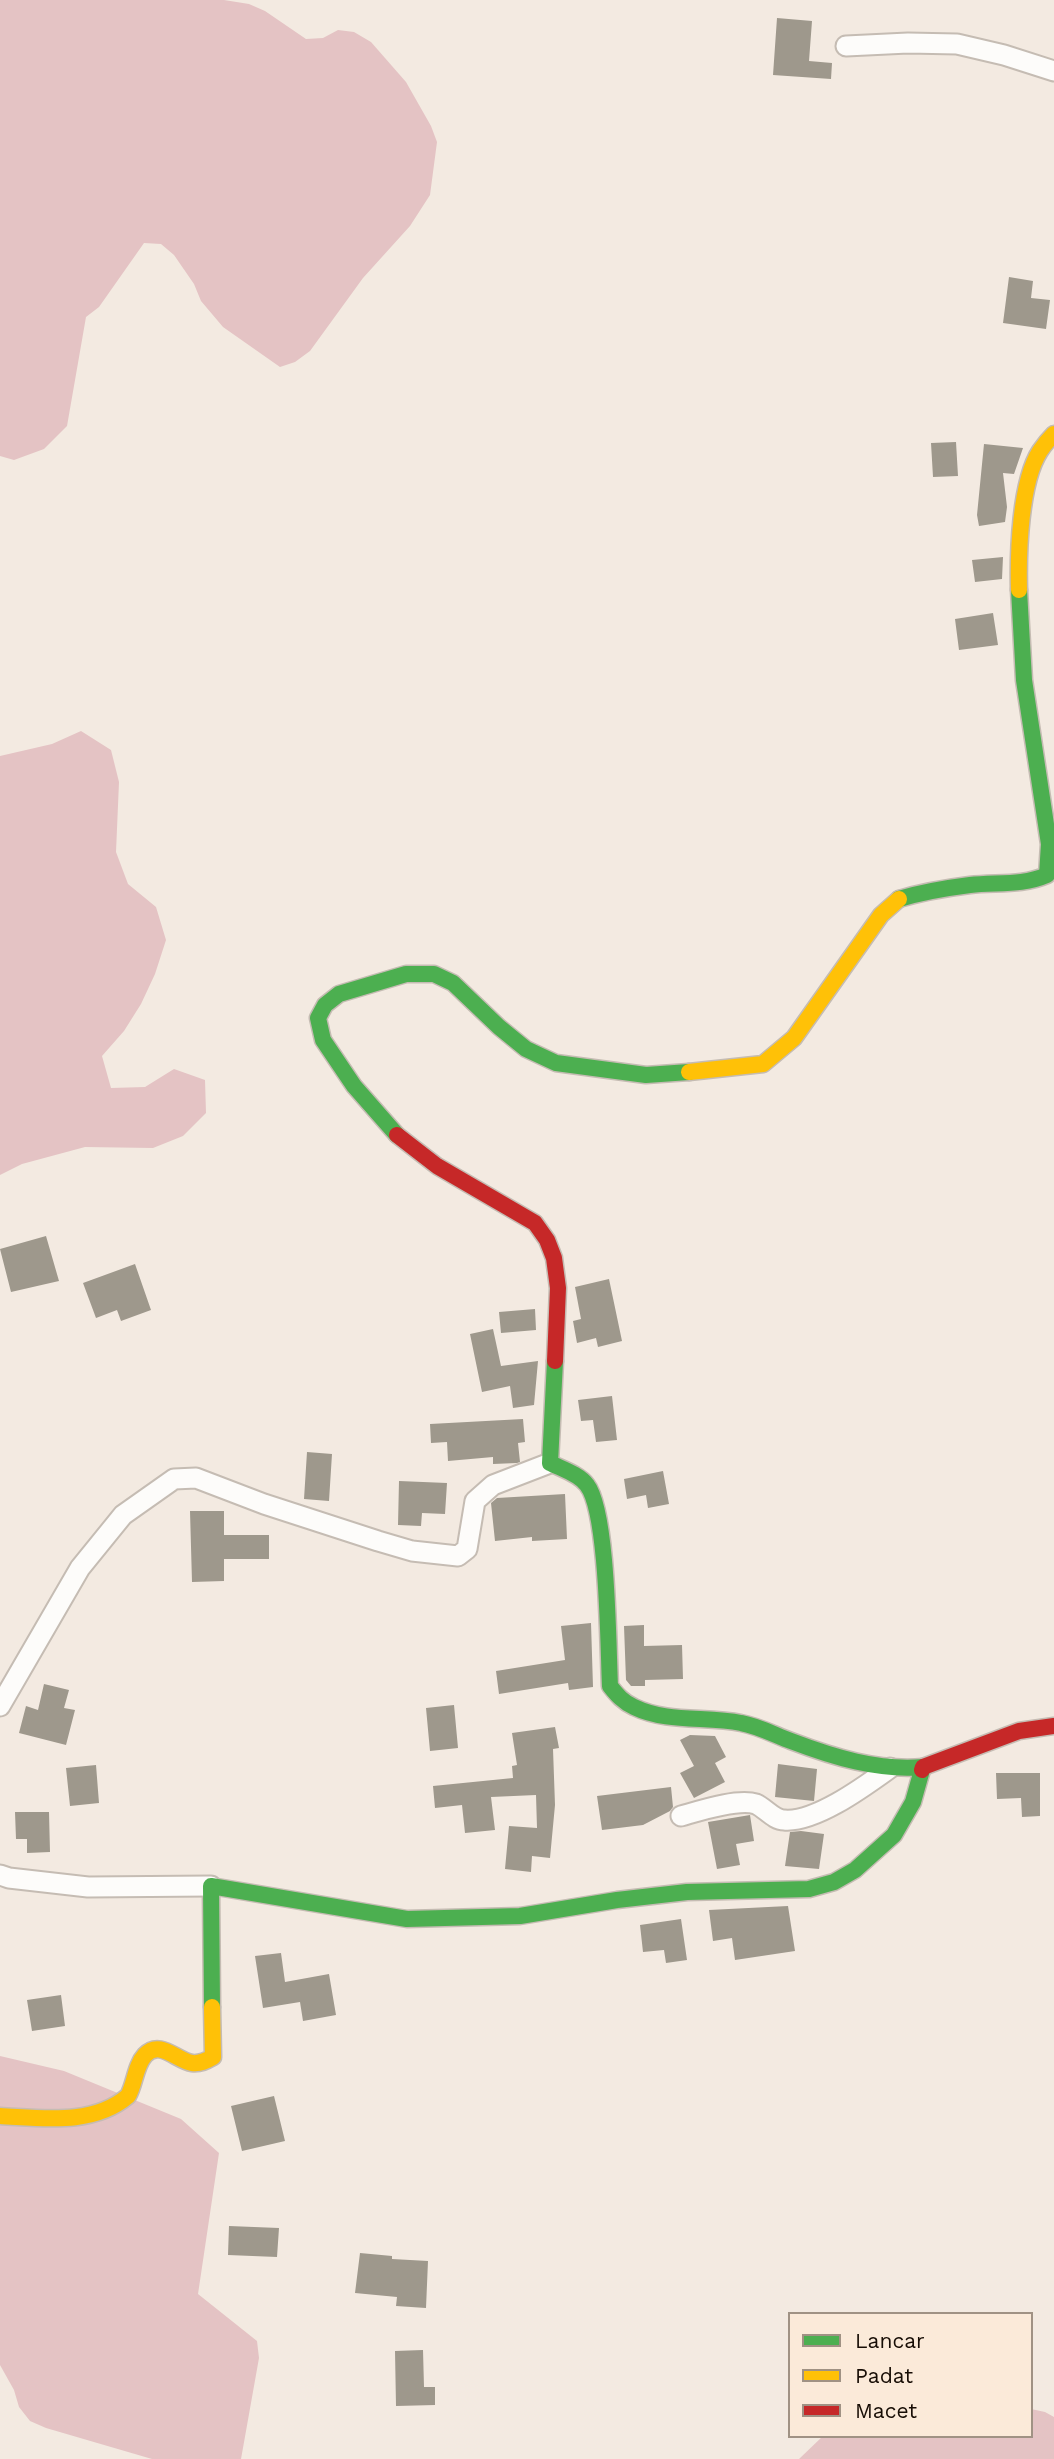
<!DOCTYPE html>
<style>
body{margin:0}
#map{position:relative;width:1054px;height:2459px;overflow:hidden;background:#f3eae1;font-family:"Work Sans",sans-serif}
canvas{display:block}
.legend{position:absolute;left:788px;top:2312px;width:245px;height:126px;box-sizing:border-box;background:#fbead9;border:2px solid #a09284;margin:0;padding:9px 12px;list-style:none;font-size:21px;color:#170d05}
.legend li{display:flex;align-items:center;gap:14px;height:35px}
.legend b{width:35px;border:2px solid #a09284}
</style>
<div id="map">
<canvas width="1054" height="2459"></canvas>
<ul class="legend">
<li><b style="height:9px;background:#4caf50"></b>Lancar</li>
<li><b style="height:9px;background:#ffc107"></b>Padat</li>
<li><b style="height:9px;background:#c62828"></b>Macet</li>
</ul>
</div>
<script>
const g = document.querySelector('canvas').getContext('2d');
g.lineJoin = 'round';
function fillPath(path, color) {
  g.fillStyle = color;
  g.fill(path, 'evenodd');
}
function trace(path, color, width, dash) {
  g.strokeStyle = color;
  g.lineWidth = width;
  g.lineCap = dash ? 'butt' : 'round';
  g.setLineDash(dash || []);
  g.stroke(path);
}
const forest = new Path2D(`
 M0,0H224L249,4L265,11L306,39L323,38L338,30L354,32L371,42L406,82L431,126L437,142L430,195L410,226L363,278L310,351L295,362L280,367L223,327L201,301L194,284L174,255L161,244L144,243L99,307L86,317L67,426L44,449L14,460L0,456Z
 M81,731L111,750L119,782L116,852L128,884L156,907L166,940L155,974L141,1004L124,1031L102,1056L111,1088L145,1087L174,1069L205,1080L206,1113L183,1136L153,1148L85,1147L22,1164L0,1175V756L52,744Z
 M0,2056L64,2071L181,2119L219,2153L198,2294L257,2341L259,2358L241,2459H152L46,2428L30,2421L19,2407L14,2390L0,2365Z
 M1031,2409L1045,2412L1054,2417V2459H799L823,2436H1031Z`);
const building = new Path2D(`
 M777,18L812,21L809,61L832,63L831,79L773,75Z
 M1009,277L1033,281L1031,298L1050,300L1046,329L1003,323Z
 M956,442L958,476L933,477L931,443Z
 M984,444L1023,448L1014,474L1003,473L1007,507L1005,522L979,526L977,515Z
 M1003,557L1002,579L975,582L972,560Z
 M993,613L998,645L959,650L955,619Z
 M46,1236L59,1281L11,1292L0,1249Z
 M135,1264L151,1310L121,1321L117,1310L96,1318L83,1283Z
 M609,1279L622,1341L598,1347L596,1338L577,1343L573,1321L581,1319L575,1287Z
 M535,1309L536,1330L501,1333L499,1312Z
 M493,1329L501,1366L538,1361L534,1405L513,1408L510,1386L482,1392L470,1334Z
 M612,1396L617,1440L596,1442L593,1420L581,1421L578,1400Z
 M523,1419L525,1442L518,1443L520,1462L517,1463L493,1464V1457L448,1461L447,1442L431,1443L430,1424Z
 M307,1452L332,1454L329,1501L304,1499Z
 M663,1471L669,1504L648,1508L646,1495L627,1499L624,1479Z
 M399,1481L447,1483L445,1514L422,1513L421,1526L398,1525Z
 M565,1494L567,1539L532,1541V1537L495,1541L491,1503L497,1498Z
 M190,1511H224V1535H269V1559H224V1581L192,1582Z
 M591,1623L593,1687L569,1690L568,1683L499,1694L496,1671L565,1660L561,1626Z
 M644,1625V1646L682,1645L683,1679L645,1680V1686H631L626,1680L624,1626Z
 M44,1684L69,1690L64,1708L75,1710L66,1745L19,1733L26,1706L38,1710Z
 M454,1705L458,1748L430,1751L426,1708Z
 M555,1727L559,1748L553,1749L555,1805L550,1858L532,1856L531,1872L505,1869L509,1826L537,1828L536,1795L491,1797L495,1830L465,1833L462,1805L435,1808L433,1786L513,1778L512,1766L517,1765L512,1733Z
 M690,1735L715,1736L726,1757L715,1763L725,1782L694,1798L680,1773L694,1766L680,1740Z
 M778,1764L817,1769L814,1801L775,1797Z
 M96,1765L99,1803L70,1806L66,1768Z
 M996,1773H1040V1816L1022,1817L1021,1798L997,1799Z
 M671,1787L673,1807L670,1811L643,1825L602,1830L597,1796Z
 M15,1812H49L50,1852L27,1853V1839H16Z
 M750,1815L754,1841L736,1844L740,1865L717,1869L708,1822Z
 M801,1831L824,1834L819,1869L785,1866L790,1832Z
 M788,1906L795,1951L735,1960L732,1938L713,1941L709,1910Z
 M681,1919L687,1960L666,1963L664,1950L643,1952L640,1925Z
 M281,1953L285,1982L329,1974L336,2015L303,2021L300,2002L263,2008L255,1956Z
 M61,1995L65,2026L32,2031L27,2000Z
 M274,2096L285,2141L242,2151L231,2106Z
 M229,2226L279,2228L277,2257L228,2255Z
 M360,2253L392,2256V2259L428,2261L426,2308L396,2306L397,2297L355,2293Z
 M423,2350L424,2387H435V2405L396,2406L395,2351Z`);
const street = new Path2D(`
 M846,46L908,43L957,44L1004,55L1054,71
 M0,1706L80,1568L123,1515L174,1479L196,1478L264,1504L378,1541L412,1551L458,1556L467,1549L475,1501L493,1485L550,1463
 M681,1816C699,1811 738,1798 756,1804C765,1808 774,1820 784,1820C815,1823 865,1786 890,1768
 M0,1875L9,1878L88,1887L211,1886`);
const fast = new Path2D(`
 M899,899C922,892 946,888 970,885C997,882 1022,886 1047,875L1049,844L1024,680L1019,590
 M397,1135L354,1086L323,1040L318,1018L325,1005L339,994L406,974H434L453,983L499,1027L526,1049L556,1063L646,1075L689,1072
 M555,1361L550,1463C562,1469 579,1474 587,1485C608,1512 608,1646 610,1686C617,1695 623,1702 634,1707C667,1723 706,1716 741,1723C758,1726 775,1735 791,1741C833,1757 878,1771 923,1767
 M212,2007L211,1886L407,1919L520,1916L617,1900L687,1892L809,1889L834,1882L855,1870L894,1835L913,1802L922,1770`);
const slow = new Path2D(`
 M1019,590C1018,553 1020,482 1040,451C1044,445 1049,439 1054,434
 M689,1072L763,1064L794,1038L881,915L899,899
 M0,2116C42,2118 93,2126 128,2096C135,2084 135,2066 145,2055C160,2039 177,2061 192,2063C200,2064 206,2061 213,2057L212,2007`);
const jam = new Path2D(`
 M397,1135L437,1166L535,1223L547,1240L554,1258L558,1288L555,1361
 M922,1770L923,1767L1019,1731L1054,1726`);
fillPath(forest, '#e4c3c4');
fillPath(building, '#9e988c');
trace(street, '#c5bcb3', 23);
trace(fast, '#c5bcb3', 19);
trace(slow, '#c5bcb3', 19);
trace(jam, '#c5bcb3', 19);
trace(street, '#fdfcfa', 19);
trace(fast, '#4caf50', 16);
trace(slow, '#ffc107', 16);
trace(jam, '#c62828', 16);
</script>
